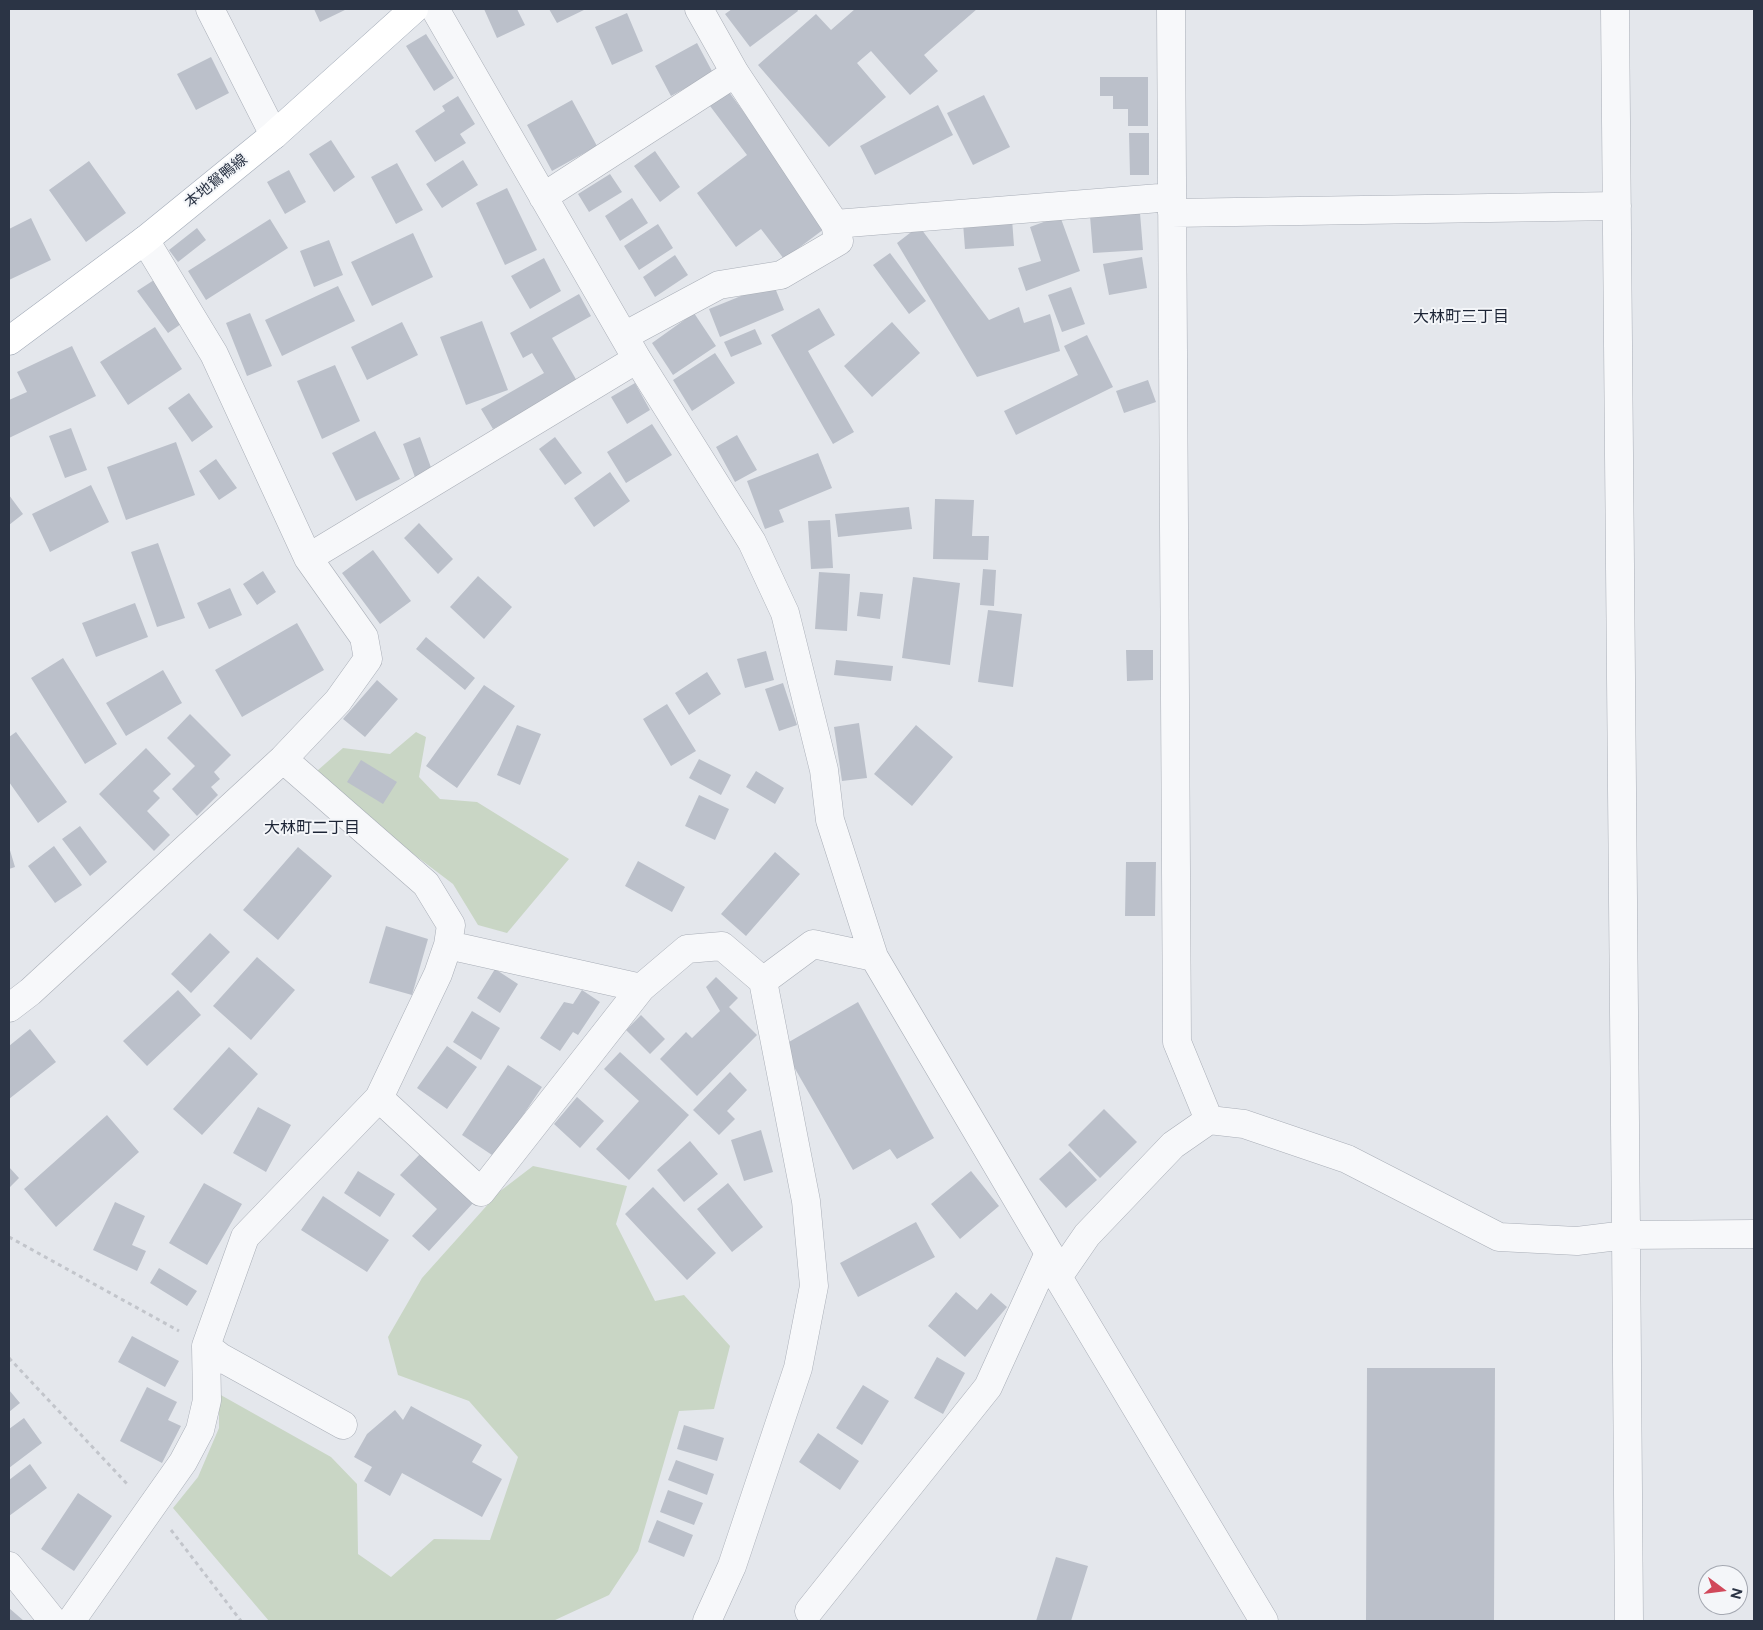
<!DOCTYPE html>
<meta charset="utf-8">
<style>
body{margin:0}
#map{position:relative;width:1763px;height:1630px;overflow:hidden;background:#e4e7ec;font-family:"Public Sans",sans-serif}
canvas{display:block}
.frame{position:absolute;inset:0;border:10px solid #2b3445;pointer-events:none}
.north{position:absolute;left:1698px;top:1565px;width:50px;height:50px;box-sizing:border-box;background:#f4f6f9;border:1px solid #a4a8b1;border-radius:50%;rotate:105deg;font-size:14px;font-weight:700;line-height:20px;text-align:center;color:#2b3445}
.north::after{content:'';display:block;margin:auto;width:18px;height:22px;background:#d1495b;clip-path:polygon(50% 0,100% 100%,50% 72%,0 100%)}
</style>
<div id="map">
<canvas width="1763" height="1630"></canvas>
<div class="frame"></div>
<div class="north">N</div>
</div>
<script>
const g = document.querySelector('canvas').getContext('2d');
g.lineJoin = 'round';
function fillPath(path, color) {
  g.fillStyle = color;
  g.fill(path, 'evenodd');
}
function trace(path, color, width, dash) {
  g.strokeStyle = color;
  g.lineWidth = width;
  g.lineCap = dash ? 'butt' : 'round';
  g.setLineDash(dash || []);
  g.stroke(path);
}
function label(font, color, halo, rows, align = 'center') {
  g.font = font + ' "Public Sans","Noto Sans JP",sans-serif';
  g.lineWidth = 4;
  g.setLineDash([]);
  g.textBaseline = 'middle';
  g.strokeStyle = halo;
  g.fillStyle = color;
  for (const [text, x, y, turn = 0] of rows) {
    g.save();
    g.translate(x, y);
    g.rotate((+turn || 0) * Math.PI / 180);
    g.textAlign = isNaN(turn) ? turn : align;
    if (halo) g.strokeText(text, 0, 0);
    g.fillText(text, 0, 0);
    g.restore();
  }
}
const green = new Path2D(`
 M416,732L426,737L419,777L440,799L477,802L569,859L507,933L478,925L453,884L379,828L317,771L343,748L390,754Z
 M533,1166L627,1186L616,1224L655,1301L684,1295L730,1346L714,1409L679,1411L638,1551L609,1595L553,1621H269L173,1508L198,1477L219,1428V1394L331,1457L357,1484L358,1554L391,1577L434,1539L490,1540L518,1457L469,1401L398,1375L388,1337L422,1278L499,1192Z`);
const building = new Path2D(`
 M314,9H347L320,22Z
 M484,9H517L525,25L497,38Z
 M549,9H586L557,23Z
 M732,9H797L798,11L750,47L725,14Z
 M855,9H977L924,55L938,71L910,95L871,51L857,63L886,97L829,147L758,65L816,14L831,30Z
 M627,13L643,51L612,65L595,27Z
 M426,34L454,78L434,91L406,46Z
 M697,43L713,73L671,96L655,66Z
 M211,57L229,93L196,110L177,74Z
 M1100,77H1148V126H1128V109H1113V96H1100Z
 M729,92L828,226L784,259L761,229L736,247L697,193L747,155L710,106Z
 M984,95L1010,147L973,165L947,113Z
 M458,96L475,124L460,134L466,143L435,162L415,131L445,111L442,106Z
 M572,100L597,146L552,171L527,125Z
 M938,105L953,135L875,175L860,146Z
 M1129,133H1149V175H1130Z
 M331,140L355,177L334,192L309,154Z
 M655,151L680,187L660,202L634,166Z
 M463,160L478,185L442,208L426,184Z
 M89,161L126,213L86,242L49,190Z
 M397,163L423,210L396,224L371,177Z
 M289,170L306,202L285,214L267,182Z
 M610,174L622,192L589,212L578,194Z
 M507,188L537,250L505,265L476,203Z
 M632,198L648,223L620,241L605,216Z
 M1140,213L1143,250L1093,253L1090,216Z
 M1060,216L1080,271L1026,291L1018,268L1041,261L1030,227Z
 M31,218L51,260L9,280V229Z
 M270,219L288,248L206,300L188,271Z
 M1012,219L1014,246L965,249L963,223Z
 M658,224L673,248L639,270L624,246Z
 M919,226L989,320L1019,307L1024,323L1050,314L1060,351L977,377L897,243Z
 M197,228L206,240L178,262L169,250Z
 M413,233L433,277L372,306L351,262Z
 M329,240L343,275L314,287L300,251Z
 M890,253L926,301L909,314L873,265Z
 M675,255L688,275L655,297L643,277Z
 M1142,257L1147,288L1109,295L1103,264Z
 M544,258L561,291L530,309L511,276Z
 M154,280L184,322L168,333L137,291Z
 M773,283L784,310L720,337L709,309Z
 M338,286L355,321L282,356L265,320Z
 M1071,287L1085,324L1062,332L1048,295Z
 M579,294L591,316L552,338L577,381L493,429L481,409L544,373L532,353L523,358L510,333Z
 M819,308L835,335L808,351L854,432L833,444L771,335Z
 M250,313L272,366L247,376L226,323Z
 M694,313L716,346L673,375L652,343Z
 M482,321L508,390L466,405L440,337Z
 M402,322L418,355L367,380L351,347Z
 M892,322L920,353L872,397L844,366Z
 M155,327L182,369L128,405L100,362Z
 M755,329L762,344L731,357L724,342Z
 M1087,335L1113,387L1016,435L1004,411L1078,375L1064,346Z
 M72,346L96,396L9,438V400L27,392L17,372Z
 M715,353L735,383L692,411L673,380Z
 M335,365L360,421L322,439L297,381Z
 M1148,380L1156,402L1124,413L1116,391Z
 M635,383L650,410L627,424L611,397Z
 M189,393L213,427L192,442L168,408Z
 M652,424L672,455L626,483L607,452Z
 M71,428L87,470L65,478L49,436Z
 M375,431L400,479L356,501L332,453Z
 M737,435L757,470L735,482L716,447Z
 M420,437L433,473L416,480L403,444Z
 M555,437L582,473L565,485L539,449Z
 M176,442L195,495L126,520L107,467Z
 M818,453L832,488L779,510L784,522L765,529L747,481Z
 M216,459L237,488L219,500L199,471Z
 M610,472L630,501L594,527L574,498Z
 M91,485L109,522L50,552L32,514Z
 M9,495L23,514L9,525Z
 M935,499L974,500L972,536H989L988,560L933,559Z
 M909,507L912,529L838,537L835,514Z
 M830,520L833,568L811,569L808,521Z
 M419,523L453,559L438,574L404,538Z
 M158,543L185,618L157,627L131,552Z
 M373,550L411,601L380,624L342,573Z
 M983,569L996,570L994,606L980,605Z
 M263,571L276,592L257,605L243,584Z
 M819,572L850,574L847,631L815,629Z
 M478,576L512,607L484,639L450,607Z
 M913,577L960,583L950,665L902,658Z
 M230,588L242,615L209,629L197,603Z
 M860,592L883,594L880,619L857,616Z
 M135,603L148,637L96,657L82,623Z
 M988,610L1022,614L1013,687L978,682Z
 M297,623L324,670L242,717L215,670Z
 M426,637L475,678L465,690L416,649Z
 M1126,650H1153V680L1127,681Z
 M766,651L774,680L745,688L737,659Z
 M63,658L117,744L85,764L31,678Z
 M836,660L893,666L891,681L834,675Z
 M163,670L182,703L126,736L106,703Z
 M707,672L721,694L689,715L675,693Z
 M377,680L398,699L365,737L343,719Z
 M783,683L797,725L779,731L765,689Z
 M484,685L515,706L457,788L426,766Z
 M667,704L696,751L671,766L643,719Z
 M190,714L231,755L214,772L220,779L211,787L218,795L197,816L172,789L195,766L167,738Z
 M859,723L867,778L842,781L834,727Z
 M517,725L541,734L520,785L497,775Z
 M916,725L953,757L912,806L874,774Z
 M16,732L67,802L38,823L9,782V737Z
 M146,748L171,774L153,791L160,798L147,811L170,835L154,851L99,794Z
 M699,759L731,775L721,795L689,778Z
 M361,760L397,782L383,804L347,782Z
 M756,771L784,788L775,804L746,787Z
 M699,795L729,809L715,840L685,826Z
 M80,826L107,862L90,876L62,839Z
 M54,846L82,885L55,903L28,866Z
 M9,847L15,867L9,869Z
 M298,847L332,876L278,940L243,910Z
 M775,852L800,874L746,936L721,914Z
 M638,861L685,887L672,912L625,886Z
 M1126,862H1156L1155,916H1125Z
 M386,926L428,939L412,995L369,983Z
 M210,933L230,952L191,993L171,974Z
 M257,957L295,990L251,1040L213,1006Z
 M495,969L518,984L500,1013L477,998Z
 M716,977L738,998L729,1007L757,1035L697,1096L660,1059L686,1032L692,1038L720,1011L706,987Z
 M178,990L201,1015L147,1066L123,1041Z
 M582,990L600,1002L578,1035L573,1032L560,1051L540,1038L564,1002L573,1004Z
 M858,1002L934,1138L897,1159L890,1149L853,1170L782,1046Z
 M472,1011L500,1028L481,1060L453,1042Z
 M641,1015L665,1039L650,1054L626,1030Z
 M30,1029L56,1062L9,1099V1046Z
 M447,1046L477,1067L447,1109L417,1088Z
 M229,1047L258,1074L202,1135L173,1109Z
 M620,1052L689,1115L629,1180L596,1149L639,1101L604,1069Z
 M508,1065L542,1087L495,1157L462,1135Z
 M730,1072L747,1090L727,1111L735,1119L719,1135L693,1110Z
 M577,1097L604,1121L580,1148L554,1124Z
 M258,1107L291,1125L266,1172L233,1153Z
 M1104,1109L1137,1142L1100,1178L1068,1145Z
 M107,1115L139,1152L56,1227L24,1189Z
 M761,1130L773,1172L744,1181L731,1140Z
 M690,1141L718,1174L684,1202L657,1170Z
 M1070,1151L1097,1180L1066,1208L1039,1179Z
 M421,1153L474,1202L429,1251L412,1236L437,1209L400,1175Z
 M9,1167L19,1178L9,1188Z
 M358,1171L395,1194L380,1217L344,1193Z
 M971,1171L999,1206L960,1239L931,1204Z
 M204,1183L242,1204L207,1265L169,1243Z
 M728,1183L763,1227L732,1252L697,1209Z
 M653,1187L716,1253L687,1280L625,1214Z
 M323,1196L389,1240L367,1272L301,1230Z
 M115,1202L145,1216L132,1245L146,1251L137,1271L93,1250Z
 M916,1222L935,1257L858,1297L840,1263Z
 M159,1268L197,1291L187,1306L150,1283Z
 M956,1292L977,1310L991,1293L1007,1307L965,1357L928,1326Z
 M132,1336L179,1361L165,1387L118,1362Z
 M937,1357L965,1373L943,1414L914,1398Z
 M1367,1368H1495L1494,1621H1366Z
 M863,1385L889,1401L862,1445L836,1428Z
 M147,1387L177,1402L168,1420L181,1426L162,1463L120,1441Z
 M9,1390L20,1403L9,1412Z
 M411,1406L482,1445L472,1462L502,1479L482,1517L402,1473L390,1496L364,1481L372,1467L354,1457L367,1434L395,1410L403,1420Z
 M24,1418L42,1443L9,1468V1429Z
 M684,1425L724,1438L717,1461L677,1449Z
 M818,1433L859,1461L840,1490L799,1462Z
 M676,1460L714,1474L707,1495L668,1480Z
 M30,1464L47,1488L9,1516V1480Z
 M668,1490L703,1503L694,1525L660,1512Z
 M78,1493L112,1516L74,1571L41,1549Z
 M657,1520L693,1535L684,1557L648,1542Z
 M1056,1557L1088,1566L1071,1621H1036Z
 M9,1608L24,1621H9Z`);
const path = new Path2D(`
 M9,1237L179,1331
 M9,1358L129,1486
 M171,1530L241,1621`);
const minor = new Path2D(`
 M210,9L274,135
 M435,9L637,359L752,542L785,613L824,770L830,820L874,957L1049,1253L1058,1277L1264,1621
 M1171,9L1177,1042L1209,1120L1244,1124L1347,1159L1499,1237L1577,1241L1626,1235L1754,1234
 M1615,9L1626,1235L1629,1621
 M543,197L735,73
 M1172,213L1617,206
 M835,224L1172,197
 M624,336L719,285L781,275L839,241L835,224L735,73L699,9
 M308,558L637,359
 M448,945L641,988L687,949L722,946L763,981L806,1201L814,1286L798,1368L732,1566L707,1621
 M763,981L813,944L874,957
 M9,1008L30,992L283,759L338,701L368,659L364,637L308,558L214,354L145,240
 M379,1098L481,1192L641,988
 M1058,1277L1087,1235L1173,1145L1209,1120
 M206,1346L220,1357L343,1425
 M9,1566L53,1621
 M809,1611L988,1387L1049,1253
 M71,1621L183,1462L200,1430L207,1400L206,1346L245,1237L379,1098L438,974L448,945L451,925L426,884L283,759`);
const major = new Path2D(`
 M9,341L145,240L274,135L414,9`);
const streetNames = [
 ["本地鴛鴨線",216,181,-39]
];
const neighbourhoodNames = [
 ["大林町三丁目",1461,317],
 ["大林町二丁目",312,828]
];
fillPath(green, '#c9d6c5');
fillPath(building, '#bbc0ca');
trace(minor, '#a9aeb7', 29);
trace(major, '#a3abb8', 29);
trace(path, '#c2c5cb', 3, [4, 4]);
trace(minor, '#f7f8fa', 28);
trace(major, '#fff', 28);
label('15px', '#2b3445', '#f4f6f9', streetNames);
label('16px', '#1d2536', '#f4f6f9', neighbourhoodNames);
</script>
